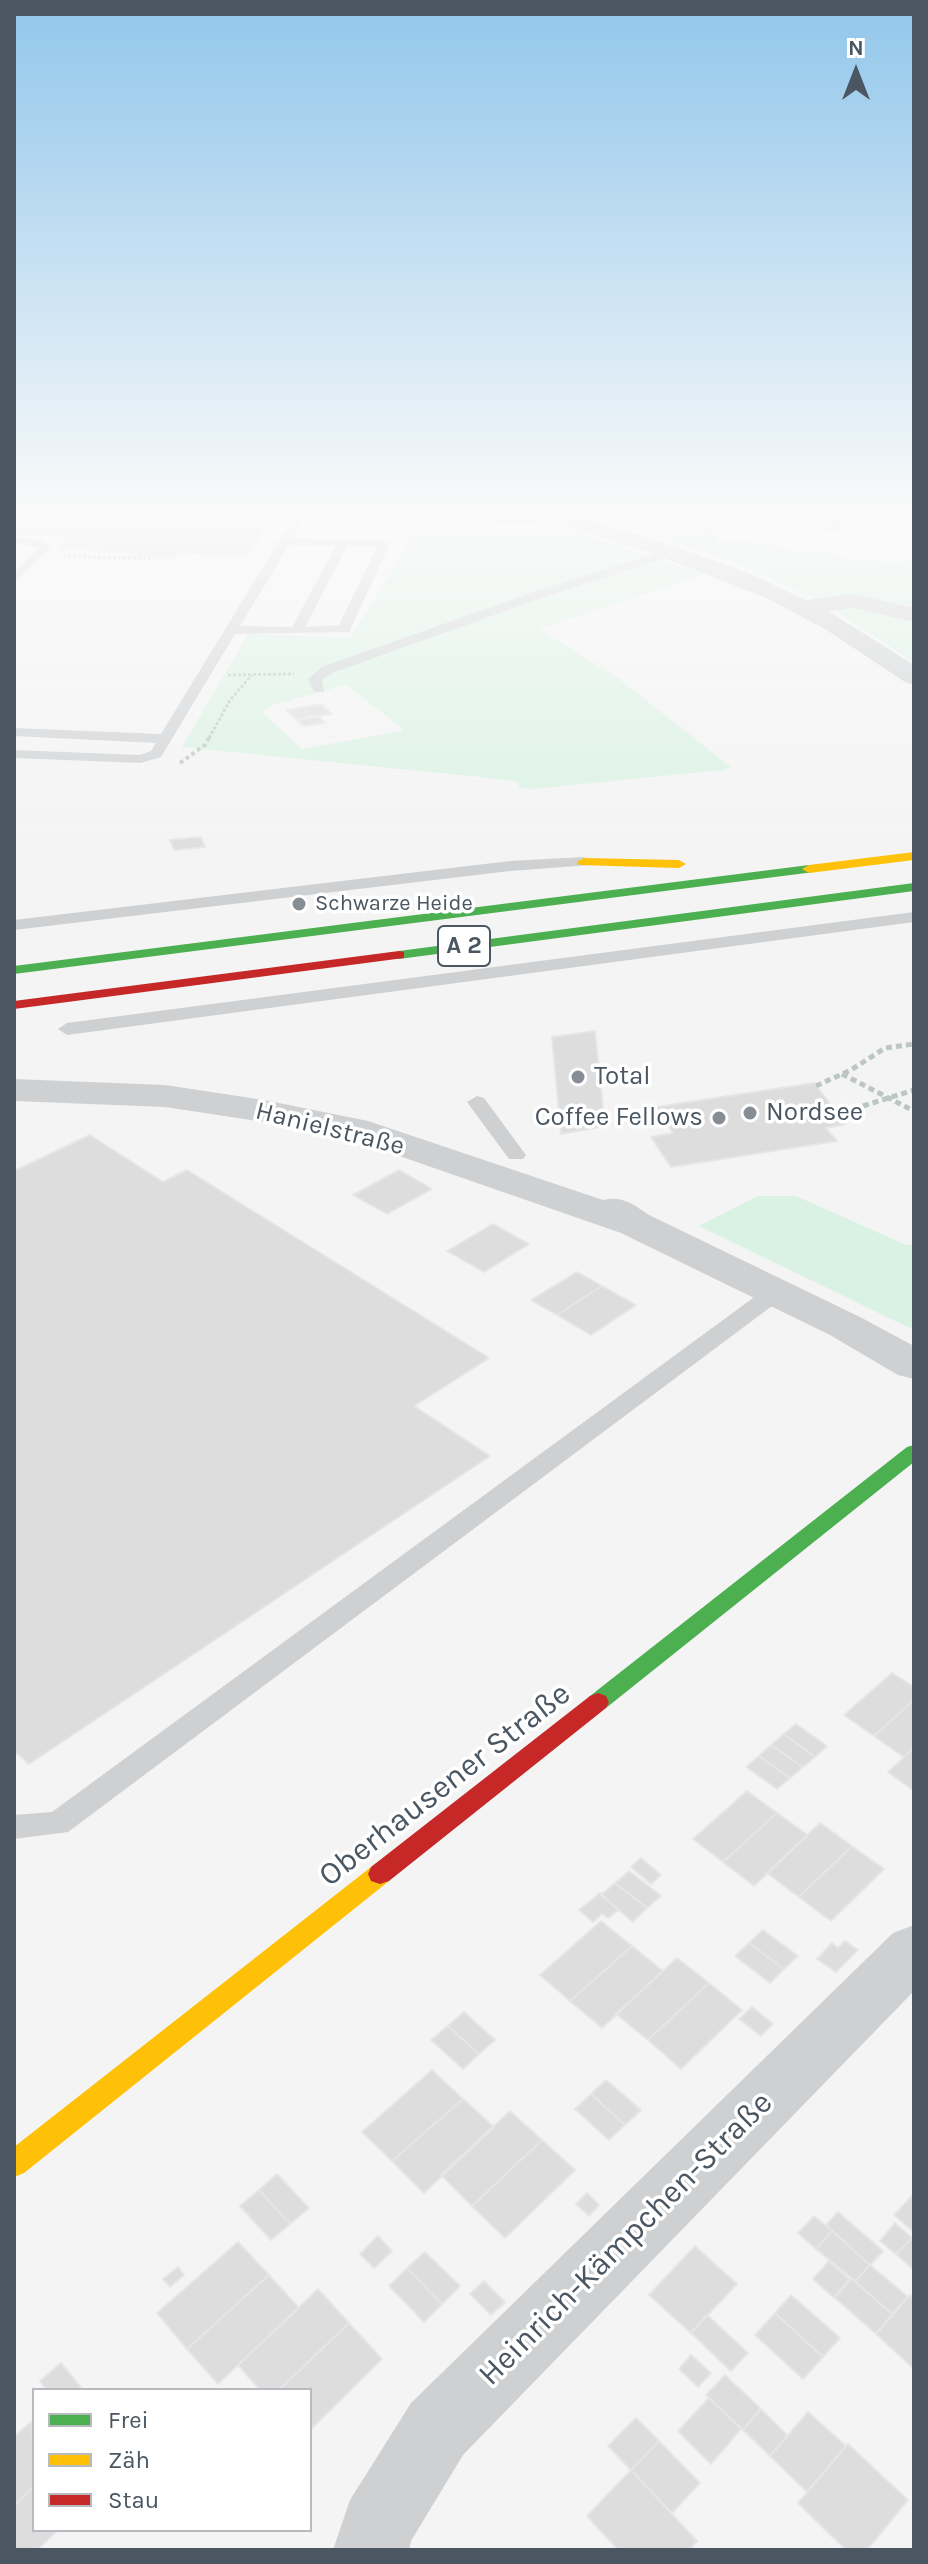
<!DOCTYPE html>
<meta charset="utf-8">
<style>
body{margin:0}
#map{position:relative;width:928px;height:2564px;overflow:hidden;background:#f4f4f4;font-family:Karla,sans-serif}
canvas{display:block}
.frame{position:absolute;inset:0;border:16px solid #4a5661;pointer-events:none}
.legend{position:absolute;left:32px;top:2388px;width:280px;height:144px;box-sizing:border-box;background:#fff;border:2px solid #b7bbc0;margin:0;padding:10px 14px;list-style:none;font-size:24px;color:#4a5661}
.legend li{display:flex;align-items:center;gap:16px;height:40px}
.legend b{width:40px;border:2px solid #b7bbc0}
.north{position:absolute;left:816px;top:32px;width:80px;height:80px;-webkit-text-stroke:6px #fff;paint-order:stroke;rotate:0deg;font-size:22px;font-weight:700;line-height:32px;text-align:center;color:#4a5661}
.north::after{content:'';display:block;margin:auto;width:28px;height:36px;background:#4a5661;clip-path:polygon(50% 0,100% 100%,50% 72%,0 100%)}
</style>
<div id="map">
<canvas width="928" height="2564"></canvas>
<div class="frame"></div>
<ul class="legend">
<li><b style="height:10px;background:#4caf50"></b>Frei</li>
<li><b style="height:10px;background:#ffc107"></b>Zäh</li>
<li><b style="height:10px;background:#c62828"></b>Stau</li>
</ul>
<div class="north">N</div>
</div>
<script>
const g = document.querySelector('canvas').getContext('2d');
g.lineJoin = 'round';
function fillPath(path, color) {
  g.fillStyle = color;
  g.fill(path, 'evenodd');
}
function trace(path, color, width, dash) {
  g.strokeStyle = color;
  g.lineWidth = width;
  g.lineCap = dash ? 'butt' : 'round';
  g.setLineDash(dash || []);
  g.stroke(path);
}
function label(font, color, halo, rows, align = 'center') {
  g.font = font + ' Karla,sans-serif';
  g.lineWidth = 7;
  g.setLineDash([]);
  g.textBaseline = 'middle';
  g.strokeStyle = halo;
  g.fillStyle = color;
  for (const [text, x, y, turn = 0] of rows) {
    g.save();
    g.translate(x, y);
    g.rotate((+turn || 0) * Math.PI / 180);
    g.textAlign = isNaN(turn) ? turn : align;
    if (halo) g.strokeText(text, 0, 0);
    g.fillText(text, 0, 0);
    g.restore();
  }
}
const green = new Path2D(`
 M557,508H750L716,530L726,540L902,565L914,555V662L821,602L736,562Z
 M420,523L574,531L704,574L539,629L618,678L731,767L723,770L533,789L520,788L518,783L513,781L480,777L182,747L248,634L350,638ZM346,685L402,728L401,731L302,749L262,712L273,705Z
 M758,1196H796L906,1245L914,1244V1330L699,1226Z`);
const building = new Path2D(`
 M103,508H144L133,520L94,519Z
 M208,508H272L261,525L197,523Z
 M14,516L133,520L266,525L247,556L177,553L173,558L133,557L136,552L58,549L70,536L14,534Z
 M321,704L332,714L297,720L286,710Z
 M310,716H318L325,723L304,726L297,720Z
 M201,837L205,847L174,850L170,840Z
 M595,1031L605,1126L561,1134L552,1037Z
 M814,1083L846,1124L826,1128L837,1141L671,1167L651,1137L673,1133L656,1107Z
 M90,1135L163,1182L187,1170L489,1358L414,1406L490,1456L29,1764L14,1751V1171Z
 M399,1170L432,1189L387,1214L353,1195Z
 M493,1224L529,1244L484,1272L447,1251Z
 M577,1272L602,1286L557,1315L531,1300Z
 M602,1286L636,1305L591,1335L557,1315Z
 M892,1673L914,1687V1700L874,1736L844,1715Z
 M914,1700V1748L904,1757L874,1736Z
 M796,1724L827,1746L815,1757L784,1734Z
 M784,1734L815,1757L803,1767L771,1745Z
 M771,1745L803,1767L790,1778L759,1756Z
 M914,1748V1791L888,1772Z
 M759,1756L790,1778L777,1789L746,1767Z
 M747,1791L777,1813L723,1862L693,1839Z
 M777,1813L808,1835L754,1886L723,1862Z
 M820,1823L852,1846L799,1897L767,1873Z
 M852,1846L884,1869L831,1921L799,1897Z
 M641,1858L661,1875L651,1884L631,1867Z
 M629,1871L661,1896L647,1908L615,1883Z
 M615,1883L647,1908L633,1922L601,1895Z
 M600,1893L619,1910L608,1918L602,1914L593,1922L579,1910Z
 M601,1921L632,1946L570,2001L540,1975Z
 M763,1930L798,1956L784,1969L749,1943Z
 M845,1941L858,1950L836,1972L817,1959L832,1943L838,1948Z
 M749,1943L784,1969L770,1983L735,1956Z
 M632,1946L663,1971L602,2028L570,2001Z
 M677,1958L709,1983L648,2040L616,2014Z
 M709,1983L742,2010L681,2069L648,2040Z
 M752,2007L773,2024L761,2036L739,2019Z
 M464,2012L495,2040L479,2054L448,2026Z
 M448,2026L479,2054L463,2069L431,2040Z
 M432,2070L463,2099L392,2161L362,2132Z
 M606,2080L641,2110L625,2125L591,2094Z
 M591,2094L625,2125L609,2140L575,2109Z
 M463,2099L494,2127L424,2193L392,2161Z
 M510,2111L542,2140L472,2206L441,2175Z
 M542,2140L575,2170L505,2238L472,2206Z
 M277,2174L309,2208L290,2224L259,2190Z
 M259,2190L290,2224L271,2240L240,2206Z
 M587,2193L599,2205L589,2216L576,2204Z
 M913,2195L914,2196V2232L894,2215Z
 M838,2212L883,2251L870,2265L826,2225Z
 M814,2216L832,2231L816,2249L798,2233Z
 M895,2223L912,2238L896,2254L880,2241Z
 M832,2231L870,2265L855,2281L816,2249Z
 M378,2236L392,2251L374,2268L360,2254Z
 M912,2238L914,2239V2270L896,2254Z
 M238,2242L269,2275L187,2349L157,2313Z
 M695,2246L737,2284L691,2333L649,2295Z
 M425,2252L460,2286L442,2304L407,2268Z
 M829,2261L850,2280L834,2298L813,2279Z
 M870,2265L908,2297L892,2314L855,2281Z
 M178,2267L184,2275L170,2287L163,2279Z
 M407,2268L442,2304L424,2322L389,2286Z
 M269,2275L299,2308L218,2384L187,2349Z
 M851,2278L892,2314L876,2334L834,2297Z
 M484,2281L505,2302L491,2315L470,2294Z
 M318,2289L349,2323L279,2390H260L238,2365Z
 M791,2295L840,2338L823,2357L775,2313Z
 M910,2295L914,2298L913,2368L876,2334Z
 M775,2313L823,2357L803,2379L755,2335Z
 M707,2315L748,2353L731,2371L691,2333Z
 M349,2323L382,2359L310,2430V2390H279Z
 M691,2355L711,2373L698,2387L679,2369Z
 M61,2363L83,2390H47L40,2381Z
 M725,2375L761,2409L743,2430L706,2395Z
 M709,2398L741,2429L711,2464L678,2431Z
 M761,2409L788,2436L770,2456L743,2430Z
 M808,2412L846,2446L807,2492L770,2456Z
 M636,2418L659,2441L631,2470L608,2446Z
 M32,2421L34,2487L14,2505V2437Z
 M659,2441L700,2483L672,2513L631,2470Z
 M848,2444L908,2500L867,2550H846L798,2503Z
 M631,2470L697,2541L689,2550H618L587,2516Z
 M34,2487V2530H58L37,2550H14V2505Z`);
const pathFar2 = new Path2D(`
 M714,542L709,530L717,526
 M63,556L154,559
 M228,675L294,674
 M209,738L230,700L252,675`);
const pathFar1 = new Path2D(`
 M180,763L205,745L210,736`);
const path = new Path2D(`
 M842,1074L914,1111
 M816,1086L851,1070L885,1048L914,1044
 M844,1112L914,1090`);
const lane = new Path2D(`
 M14,508H51L42,515L14,514Z
 M305,508L315,510L306,516L293,538L384,541L390,544L349,632L235,634L161,757L141,763L14,758V750L140,755L151,751L156,743L14,736V728L161,734L279,541L298,512ZM289,545L336,546L292,627L240,626ZM347,546L377,547L339,625L305,627Z
 M747,508H760L738,525H730V521Z
 M854,508H867L834,532H826V528Z
 M14,537L39,539L52,547L14,583V572L39,548L14,543Z
 M671,549L677,553L675,555L547,596L332,673L322,680L324,692H314L308,679L322,667L539,590Z
 M584,857L592,862L590,865L510,871L14,930V920L510,861Z
 M914,912V922L67,1035L58,1029L67,1023Z
 M477,1096L484,1098L523,1151L526,1155L523,1159H509L467,1102Z
 M776,1285L784,1287L787,1292L784,1297L68,1832L14,1839V1815L52,1812L768,1287Z`);
const street = new Path2D(`
 M297,508L521,513L516,508H548L640,535L746,572L806,600L853,594L914,608V622L853,608L828,611L914,665V685L905,682L825,629L764,597L660,556L563,526L320,518L301,512Z
 M883,508H914V515L886,512Z
 M14,1079L165,1085L264,1100L368,1121L603,1200C623,1195 634,1205 649,1215L860,1317L914,1346V1379L898,1375L830,1335L621,1233L359,1142L264,1122L165,1107L14,1101Z
 M914,1925V1991L463,2455L411,2541L409,2550H333L350,2500L411,2403L893,1933Z`);
const fast = new Path2D(`
 M809,865L814,866V872L14,974V966Z
 M914,883V891L399,959L392,955L399,951Z
 M914,1445V1462L606,1708L598,1711L590,1708L587,1702L590,1696L907,1447Z`);
const slow = new Path2D(`
 M914,852V860L809,873L802,869L809,865Z
 M584,858L679,860L686,864L679,868L579,865L577,862Z
 M380,1864L389,1867L392,1874L389,1881L24,2173L14,2177V2147L371,1867Z`);
const jam = new Path2D(`
 M399,951L404,952V958L14,1009V1001Z
 M598,1693L606,1696L609,1702L606,1708L389,1881L380,1884L371,1881L368,1874L371,1867L590,1696Z`);
const markers = [
 [299,904,8,"#868d94"],
 [578,1077,8,"#868d94"],
 [750,1113,8,"#868d94"],
 [719,1118,8,"#868d94"]
];
const farPoinames = [
 ["Schwarze Heide",315,904]
];
const shields = [
 [464,946,52]
];
const shieldNames = [
 ["A 2",464,946]
];
const poiNames = [
 ["Total",594,1077],
 ["Nordsee",766,1113],
 ["Coffee Fellows",703,1118,"right"]
];
const streetNames = [
 ["Hanielstraße",330,1129,14]
];
const nearStreetnames = [
 ["Oberhausener Straße",445,1785,-38],
 ["Heinrich-Kämpchen-Straße",626,2239,-45]
];
fillPath(green, '#d9f2e3');
fillPath(building, '#ddddde');
trace(building, '#e5e6e7', 2);
trace(pathFar2, '#bcc7c4', 3, [3, 2]);
trace(pathFar1, '#bcc7c4', 4, [4, 3]);
trace(path, '#bcc7c4', 5, [6, 4]);
fillPath(lane, '#ced0d2');
fillPath(street, '#ced0d2');
fillPath(fast, '#4caf50');
fillPath(slow, '#ffc107');
fillPath(jam, '#c62828');
const sky = g.createLinearGradient(0, 0, 0, 867);
sky.addColorStop(0, '#91c6eb');
sky.addColorStop(0.59, '#fafafa');
sky.addColorStop(1, '#fafafa00');
g.fillStyle = sky;
g.fillRect(0, 0, 928, 867);
for (const [x, y, r, color] of markers) {
  const dot = new Path2D();
  dot.arc(x, y, r, 0, 2 * Math.PI);
  g.fillStyle = color;
  g.fill(dot);
  trace(dot, '#fff', 3);
}
label('22px', '#4a5661', '#fff', farPoinames, 'left');
for (const [x, y, w] of shields) {
  const box = new Path2D();
  box.roundRect(x - w / 2, y - 20, w, 40, 6);
  g.fillStyle = '#fff';
  g.fill(box);
  trace(box, '#4a5661', 2);
}
label('bold 24px', '#4a5661', null, shieldNames);
label('26px', '#4a5661', '#fff', poiNames, 'left');
label('26px', '#4a5661', '#fff', streetNames);
label('32px', '#4a5661', '#fff', nearStreetnames);
</script>
